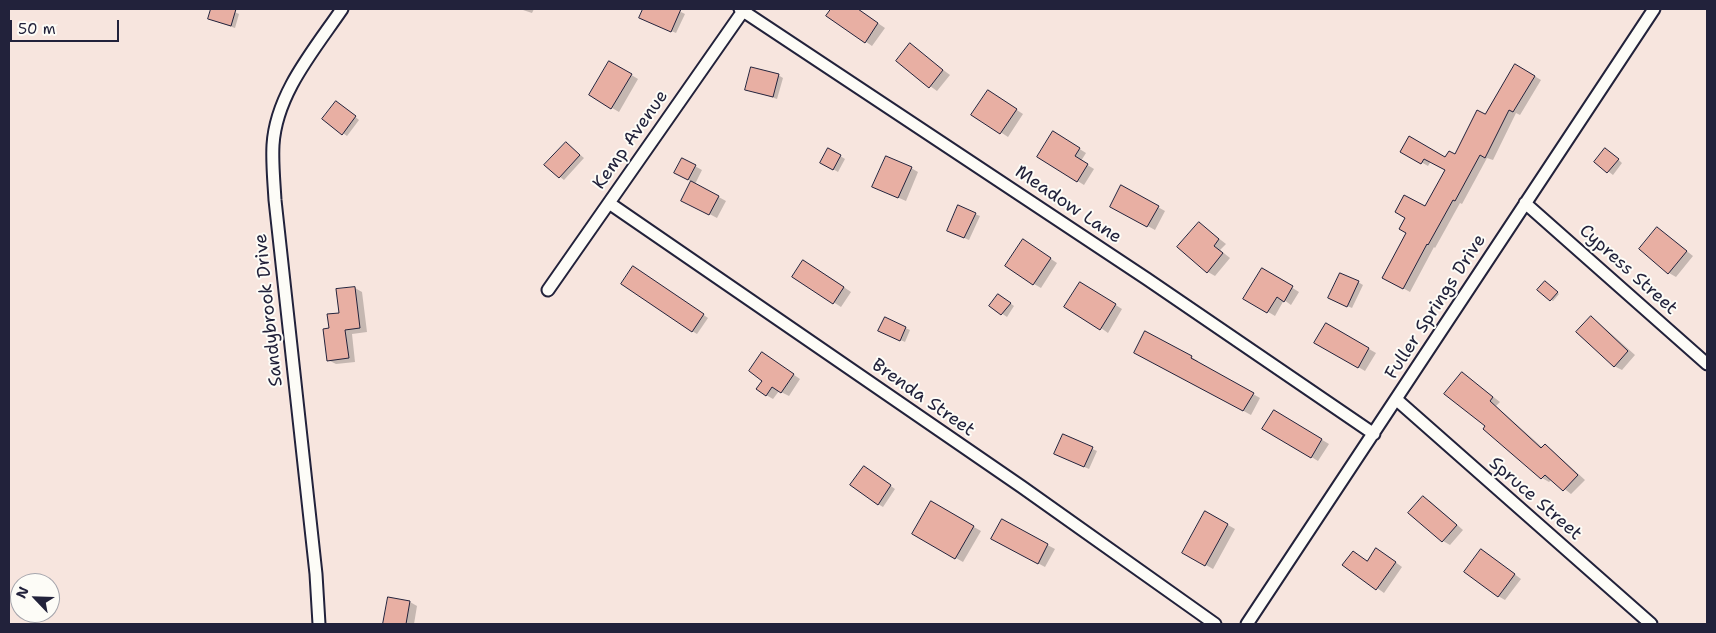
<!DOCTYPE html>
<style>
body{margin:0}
#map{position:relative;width:1716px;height:633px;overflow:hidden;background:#f7e5de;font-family:"Shantell Sans",sans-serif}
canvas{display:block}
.frame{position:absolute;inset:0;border:10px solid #22223b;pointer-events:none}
.north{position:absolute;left:10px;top:573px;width:50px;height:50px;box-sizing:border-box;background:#fdfcf7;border:1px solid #a5a5ac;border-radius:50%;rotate:294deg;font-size:14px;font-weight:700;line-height:20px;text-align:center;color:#22223b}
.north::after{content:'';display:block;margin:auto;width:18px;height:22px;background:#22223b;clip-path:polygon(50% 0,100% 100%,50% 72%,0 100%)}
.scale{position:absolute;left:10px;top:20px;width:109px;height:22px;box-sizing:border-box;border:2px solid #22223b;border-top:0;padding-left:6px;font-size:15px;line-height:18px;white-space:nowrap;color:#22223b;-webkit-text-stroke:4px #fdfcf7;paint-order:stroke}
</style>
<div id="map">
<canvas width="1716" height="633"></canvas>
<div class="frame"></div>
<div class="north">N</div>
<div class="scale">50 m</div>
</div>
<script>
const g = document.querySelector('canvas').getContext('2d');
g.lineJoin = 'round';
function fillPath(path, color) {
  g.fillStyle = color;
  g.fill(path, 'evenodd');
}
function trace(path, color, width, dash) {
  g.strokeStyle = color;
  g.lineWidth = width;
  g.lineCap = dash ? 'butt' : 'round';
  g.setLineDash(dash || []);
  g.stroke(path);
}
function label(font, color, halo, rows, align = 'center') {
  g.font = font + ' "Shantell Sans",sans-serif';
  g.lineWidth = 4;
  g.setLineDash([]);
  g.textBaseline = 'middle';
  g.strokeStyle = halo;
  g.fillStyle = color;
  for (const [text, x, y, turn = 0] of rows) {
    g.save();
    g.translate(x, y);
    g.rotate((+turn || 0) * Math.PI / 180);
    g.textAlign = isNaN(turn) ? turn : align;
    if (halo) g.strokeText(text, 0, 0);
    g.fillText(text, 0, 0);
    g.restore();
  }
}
const shadow = new Path2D(`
 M212,9H228L239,14L235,28L209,19Z
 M520,9H534L532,13Z
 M644,9H675L685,14L676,33L640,17Z
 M833,9H857L885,28L872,46L828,16Z
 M910,45L950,75L937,91L930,86Z
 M610,62L638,79L619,112L590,95Z
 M1516,65L1541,80L1520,115L1516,113L1493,160L1487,158L1462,204L1460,203L1435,248L1434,247L1410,292L1383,277L1426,208L1447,170L1431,161L1428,166L1402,151L1446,159L1455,156L1485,116Z
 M778,75L783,78L777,99L747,89Z
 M995,96L1023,114L1008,137L973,114Z
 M341,105L359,120L347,136L343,133Z
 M1054,133L1086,153L1081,161L1094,169L1084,185L1039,157Z
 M566,143L584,158L564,180L560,177Z
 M829,149L845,159L838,172L821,162Z
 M1610,152L1622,163L1613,175L1596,162Z
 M682,159L702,170L695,184L726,201L717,218L683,200L692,182L675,172Z
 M911,168L918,172L906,201L881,190Z
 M1122,187L1165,211L1155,230L1111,206Z
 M975,214L980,216L969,240L953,233Z
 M1199,223L1226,244L1220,250L1230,258L1215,276L1208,272Z
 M1657,228L1693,256L1676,277L1669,273Z
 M1030,245L1057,263L1041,288L1034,284Z
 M811,265L851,292L841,307L793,276Z
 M1262,269L1299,292L1291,305L1284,300L1275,316L1245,298Z
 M638,270L708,318L697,334L692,331Z
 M1358,282L1363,285L1352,308L1334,300Z
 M1081,283L1122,309L1108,333L1101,328Z
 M1547,283L1559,294L1553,301L1539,290Z
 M355,288L362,292L367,332L352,334L355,362L336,364L328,360L330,329Z
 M1003,298L1014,306L1007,317L991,306Z
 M1591,317L1598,322L1635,355L1622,370L1614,366Z
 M885,319L910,330L905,342L885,333Z
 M1327,325L1376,353L1365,371L1316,342Z
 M1142,356L1191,357L1198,361V363L1260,398L1251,415Z
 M769,358L800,379L789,396L779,391L773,399L766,395L764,380Z
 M1462,373L1500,402L1496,406L1543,448L1545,446L1552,450L1585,480L1571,494L1552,479L1549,482L1542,478L1485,429L1487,426Z
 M1274,411L1329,444L1318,461L1264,428Z
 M1064,436L1097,451L1089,469L1060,456Z
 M868,470L895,489L883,507L878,504Z
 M1423,497L1430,501L1463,530L1450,545L1443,541Z
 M931,503L981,531L963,562L914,534Z
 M1205,512L1235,529L1213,569L1183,552Z
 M1002,521L1055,549L1045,567L1000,543Z
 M1482,550L1521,579L1505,600L1498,596Z
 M1383,553L1402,567L1384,593L1377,588L1367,562Z
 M389,598L410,602L417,606L414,624H384Z`);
const building = new Path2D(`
 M211,9H236L231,26L208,19Z
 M643,9H681L671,32L639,18Z
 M831,9H858L878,23L865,43L826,16Z
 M910,43L943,70L929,88L896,61Z
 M609,61L632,74L611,109L589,95Z
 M1515,64L1535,76L1513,112L1509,110L1485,158L1480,155L1455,201L1453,200L1428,245L1427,244L1403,289L1382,278L1406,233L1399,229L1405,218L1395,212L1404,195L1425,206L1445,170L1424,159L1421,164L1400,152L1409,136L1445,157L1449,151L1455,154L1477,110L1485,114Z
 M751,67L779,74L773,97L745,90Z
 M988,90L1017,109L1000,134L971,115Z
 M336,101L356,116L342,135L322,119Z
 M1053,131L1080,148L1075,156L1088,164L1077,182L1037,157Z
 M566,142L580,155L559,178L544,165Z
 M828,148L841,155L833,170L820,163Z
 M1605,148L1619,159L1607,173L1594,162Z
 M886,156L912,167L898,198L872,187Z
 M682,158L696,165L688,180L674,173Z
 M691,181L719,196L709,215L681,201Z
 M1121,185L1159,206L1147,227L1110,207Z
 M958,205L976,213L964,238L947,231Z
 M1199,222L1219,239L1214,246L1223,253L1207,273L1177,247Z
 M1657,227L1687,251L1668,274L1639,249Z
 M1023,239L1051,258L1033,285L1005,266Z
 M803,260L844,287L833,304L792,277Z
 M633,266L704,314L692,332L621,284Z
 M1262,268L1293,286L1284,302L1277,297L1267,313L1243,299Z
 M1340,273L1359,281L1347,307L1328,298Z
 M1545,281L1558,292L1550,301L1537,290Z
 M1080,282L1116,304L1100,330L1064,307Z
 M355,287L360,328L345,330L349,358L327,361L323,329L329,328L327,314L339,313L336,289Z
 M998,294L1011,303L1001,315L989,306Z
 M1591,316L1628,351L1614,367L1576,332Z
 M885,317L906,327L900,341L878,331Z
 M1326,323L1369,348L1358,368L1314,343Z
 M1145,331L1192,356L1191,358L1254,393L1243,411L1134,353Z
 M762,352L794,374L781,393L772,387L766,396L756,389L762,381L749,371Z
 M1462,372L1493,397L1490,401L1541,448L1545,444L1578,475L1563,491L1545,475L1541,479L1483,429L1485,426L1444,394Z
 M1274,410L1322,439L1311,458L1262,429Z
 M1063,434L1093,447L1084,467L1054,454Z
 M864,466L891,485L878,505L850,485Z
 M1423,496L1457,525L1442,542L1408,513Z
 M931,501L974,526L955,559L912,534Z
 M1205,511L1228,524L1205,566L1182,553Z
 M1002,519L1048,544L1038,564L991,539Z
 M1376,548L1396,562L1376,590L1342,565L1353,551L1367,561Z
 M1481,549L1515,574L1498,597L1464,572Z
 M388,597L410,601L406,624H383Z`);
const street = new Path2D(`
 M740,9L1147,279L1374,434
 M609,203L1022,487L1215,624
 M1525,203L1707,364
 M548,290L743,11
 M1397,400L1651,624
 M319,624L316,574L275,200C274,182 272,163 273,145C276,94 314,50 342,9
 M1247,624L1654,9`);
const streetNames = [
 ["Kemp Avenue",631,140,-55],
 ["Meadow Lane",1068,205,34],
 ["Cypress Street",1628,270,42],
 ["Fuller Springs Drive",1436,307,-57],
 ["Sandybrook Drive",269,310,-96],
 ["Brenda Street",923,398,35],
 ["Spruce Street",1535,499,41]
];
fillPath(shadow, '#0003');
fillPath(building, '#e8afa3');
trace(building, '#22223b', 1);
trace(street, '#22223b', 15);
trace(street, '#fdfcf7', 11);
label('18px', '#22223b', '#fdfcf7', streetNames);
</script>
